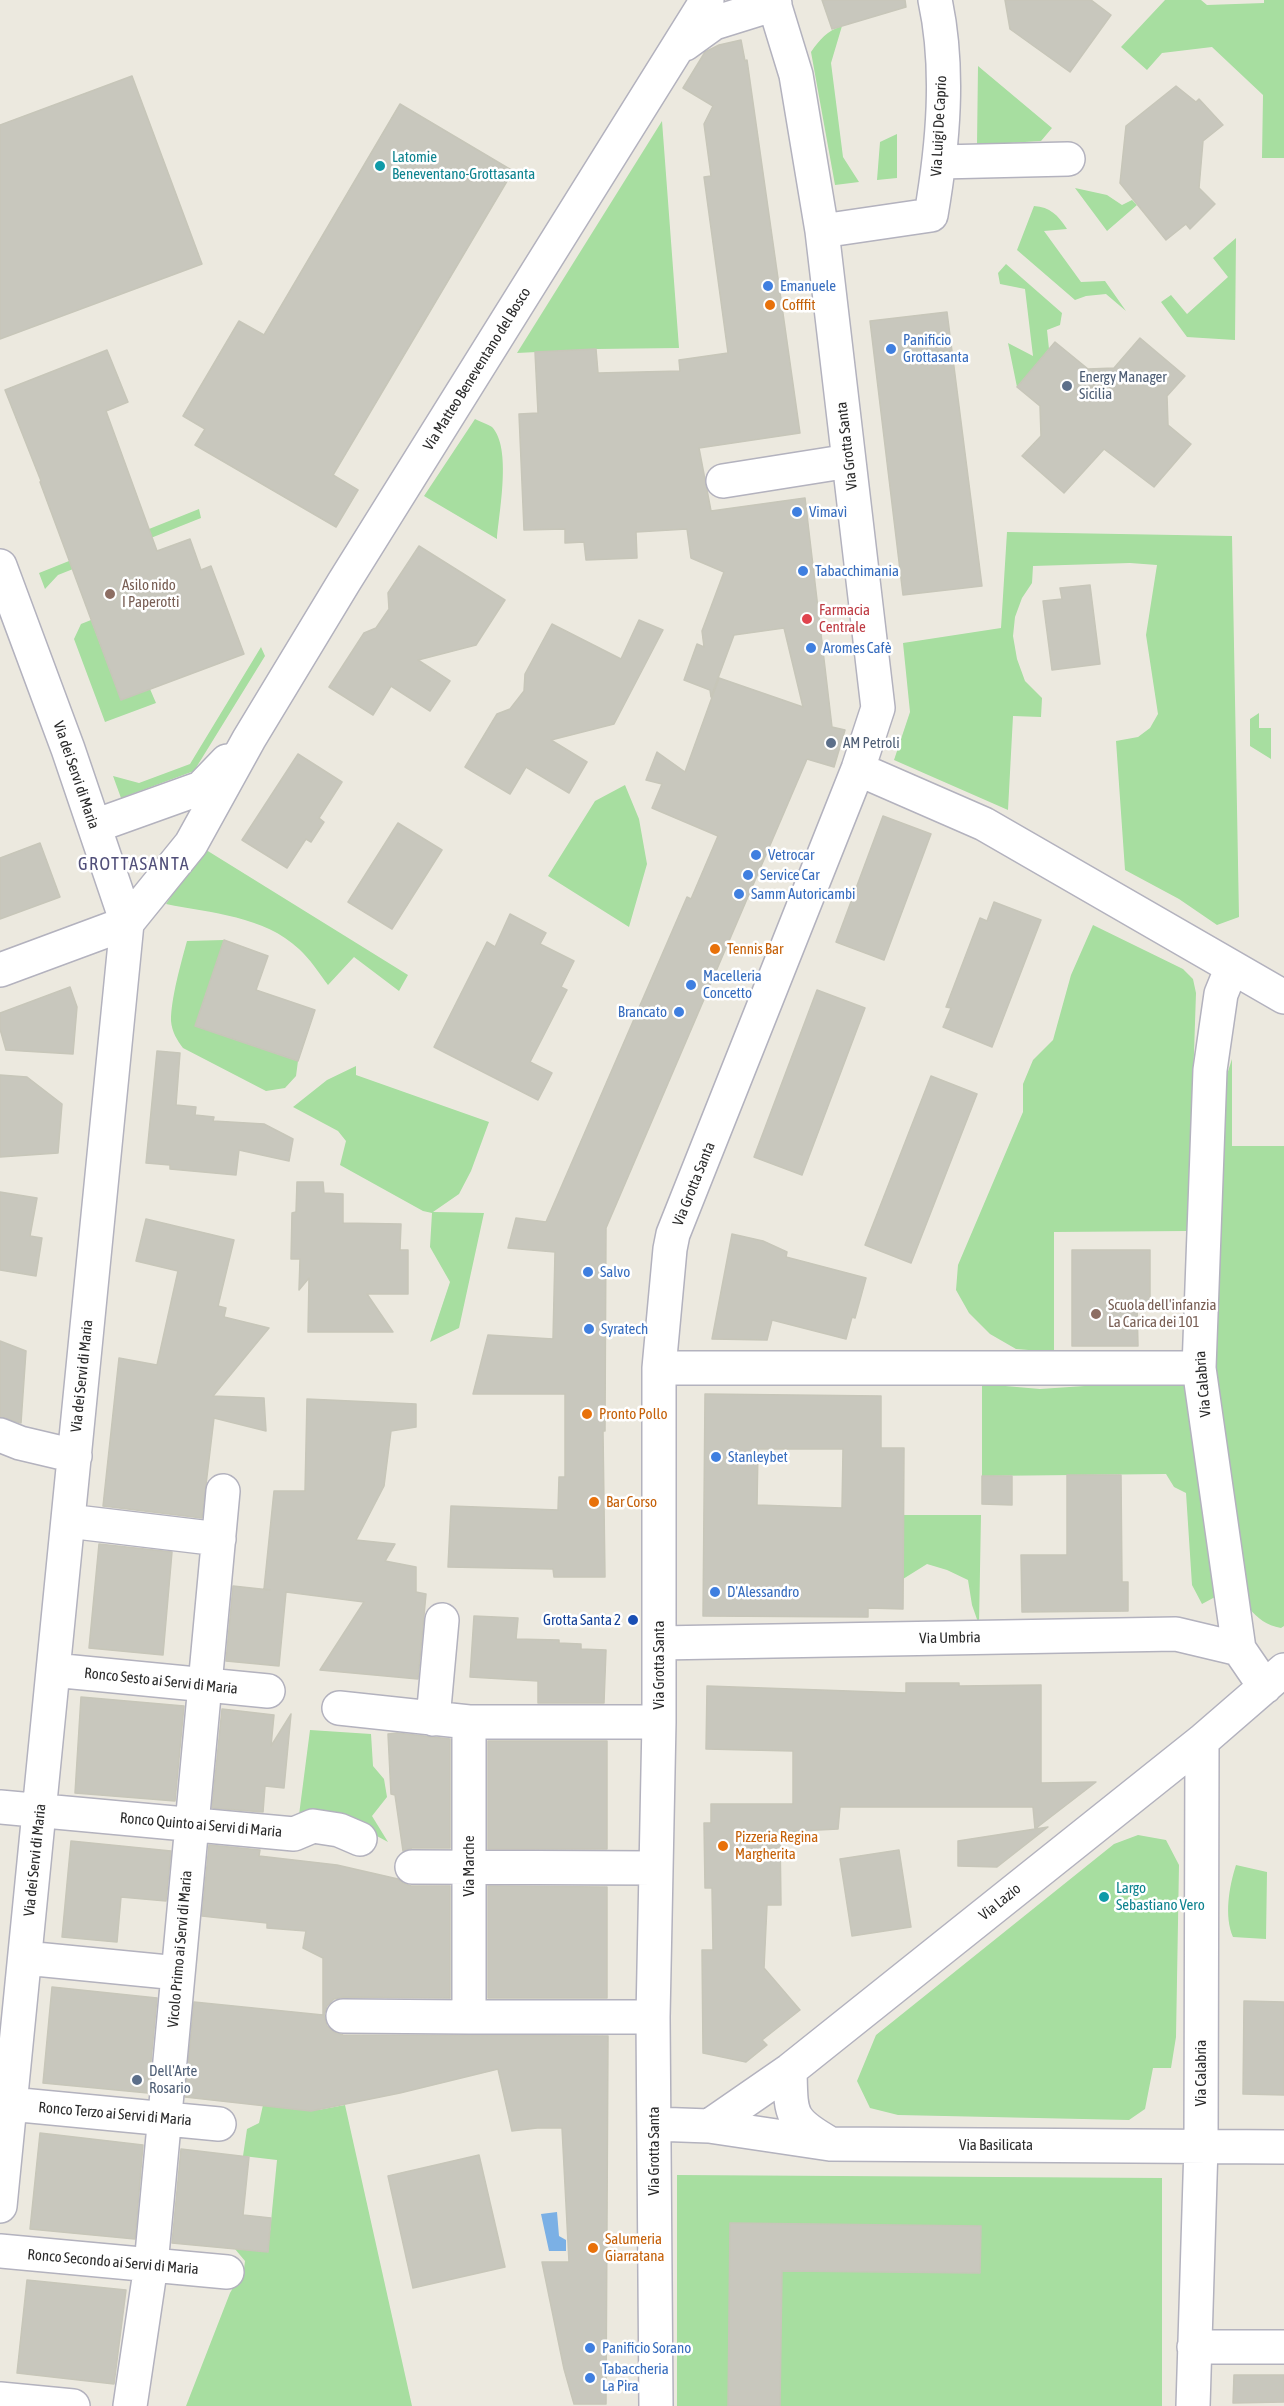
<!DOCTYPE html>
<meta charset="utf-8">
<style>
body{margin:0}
canvas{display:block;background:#ece9df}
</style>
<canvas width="1284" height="2406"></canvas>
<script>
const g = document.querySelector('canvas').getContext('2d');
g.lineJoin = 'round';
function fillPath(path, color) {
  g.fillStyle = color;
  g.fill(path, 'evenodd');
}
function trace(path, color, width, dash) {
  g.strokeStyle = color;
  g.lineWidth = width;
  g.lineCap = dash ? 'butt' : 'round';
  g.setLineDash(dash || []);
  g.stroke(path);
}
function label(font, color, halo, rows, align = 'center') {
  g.font = font + ' "Asap Condensed",sans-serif';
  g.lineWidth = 5;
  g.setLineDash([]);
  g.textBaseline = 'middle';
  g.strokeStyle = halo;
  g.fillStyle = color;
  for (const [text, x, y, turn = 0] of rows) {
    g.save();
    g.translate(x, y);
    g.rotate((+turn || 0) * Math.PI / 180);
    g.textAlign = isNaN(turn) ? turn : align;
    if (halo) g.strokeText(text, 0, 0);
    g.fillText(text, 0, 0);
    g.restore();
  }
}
const green = new Path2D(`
 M1165,0H1201L1207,5L1264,3V0H1284V158H1262L1263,95L1212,47L1162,53L1147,70L1121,47Z
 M842,26L831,63L843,157L859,182L835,185L811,52C820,39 827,31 842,26Z
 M978,66L1052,128L1041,141L977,145Z
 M662,121L679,348L596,349L517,353Z
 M897,134V178L877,180L880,142Z
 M1075,188L1107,195L1122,205L1132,200L1137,205L1107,231Z
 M1034,206C1050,207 1058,215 1067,229L1044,231L1081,282L1105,281L1126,311L1106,294L1086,296L1075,300L1017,250Z
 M1236,238L1235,340L1187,337L1161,302L1171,295L1187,314L1228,277L1213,258Z
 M1006,264L1062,313L1060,325L1047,330L1049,349L1017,387L1008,343L1033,356L1025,289L1000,284L998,273Z
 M475,419C480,422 488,424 492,427C512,448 499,512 497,539L424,496Z
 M199,509L201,518L58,575L45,589L39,573Z
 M1007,532L1232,536L1239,917L1217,925L1179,899L1125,870L1116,741L1138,737L1150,728L1158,714L1146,635L1157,565L1130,563L1033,566L1032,583L1022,598L1015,617L1013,636L1017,659L1025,681L1042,698L1041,717L1013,716L1008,810L894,760L910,712L903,643L1001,628Z
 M91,620L121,700L150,689L156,703L105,722L74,639L81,624Z
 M261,647L265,656L194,771L121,798L113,776L139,783L190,764Z
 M1259,713V728H1271V759L1250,746V719Z
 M625,785L639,819L647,864L629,927L548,876L595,801Z
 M203,848L408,975L399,991L354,957L328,985C319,973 310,959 299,949C264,916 211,913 166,904Z
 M1093,925L1183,969L1193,979L1196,993L1188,1231L1054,1232V1352L1016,1349L990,1334L969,1313L956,1290L958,1265L1023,1112V1084L1033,1060L1053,1040L1071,975Z
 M224,940L195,1026L298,1061L296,1076L285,1088L266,1091L183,1048C177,1040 172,1032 171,1021C171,998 181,963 187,941Z
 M1232,1059V1146H1284V1626L1281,1628C1266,1625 1258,1619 1249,1608L1214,1363L1223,1087Z
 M356,1066V1075L489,1122L471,1171L459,1194L433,1212L484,1213L459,1328L430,1342L450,1282L430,1247L432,1213L423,1211L340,1165L346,1141L338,1131L293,1107L327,1080Z
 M1174,1380L1185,1386L1192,1403L1215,1597L1202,1604L1192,1585L1186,1493L1174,1487L1166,1474L982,1476V1384L1040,1389Z
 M903,1515H981L979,1625L972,1605L968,1580L947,1570L927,1564L903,1579Z
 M310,1730L371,1734L373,1766L384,1779L387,1797L372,1816L388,1842L362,1828L299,1815Z
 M1138,1835L1166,1840L1179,1865L1176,2037L1171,2068H1153L1145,2109L1129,2120L898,2115L870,2108L857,2081L876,2035L1114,1844Z
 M1236,1865L1267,1872L1266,1939L1233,1937C1224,1916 1229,1887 1236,1865Z
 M263,2105L318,2110L345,2105L412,2406H186L230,2293L244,2269L245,2261L235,2249L268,2252L277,2160L243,2156L247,2129L259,2123Z
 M677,2175L1162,2178V2406H677Z`);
const water = new Path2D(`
 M557,2212L559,2236L566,2240V2251H549L541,2214Z`);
const building = new Path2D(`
 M822,0H905L906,7L832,29Z
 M1005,0H1091L1111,15L1070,72L1010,29Z
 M741,40L745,61L747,60L800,433L699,448L711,511L805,498L832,727L845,730L834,767L807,759L606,1228L605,1431H603L605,1577H554L553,1569L448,1567L451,1506L558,1510L559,1477H565V1394H473L488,1335L553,1339L555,1252L508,1248L516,1218L546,1222L687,897L691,899L718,836L652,808L662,784L646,780L657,752L685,772L719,678L803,707L784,628L734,635L711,697L710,690L684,680L697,644L704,647L702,631L724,572L691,558L687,529L636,532L637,558L586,560L584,542L565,543V529L524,530L519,414L538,413L535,352L596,349L598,373L680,371L679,360L728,353L704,177L711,176L704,124L713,106L683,88L705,52L719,45Z
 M132,76L202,264L0,339V125Z
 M1176,86L1196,102L1199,99L1223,125L1203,141L1199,188L1215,204L1190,229L1186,224L1166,240L1120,183L1126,126Z
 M400,104L513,171L333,475L358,490L336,527L195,445L205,429L183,416L239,321L264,335Z
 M947,312L982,586L903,595L870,321Z
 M1140,338L1185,376L1167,396L1168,425L1191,444L1154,487L1104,449L1064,493L1022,456L1041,436L1040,406L1017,387L1055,342L1088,369L1114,368Z
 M107,350L128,402L106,411L157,551L190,539L201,570L211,566L244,654L121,700L40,482L41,481L5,390Z
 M419,546L505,600L476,645L418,660L450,681L430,711L391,686L373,715L329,687L364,633L376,628L389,609L388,593Z
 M1090,585L1100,664L1052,670L1043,601L1062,599L1060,588Z
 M639,620L663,630L614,724L551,740L587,762L569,793L526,767L510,794L465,767L497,714L510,709L524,691L525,674L552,624L621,659Z
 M298,754L342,782L319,818L324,822L311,842L306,839L287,868L242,840Z
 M883,816L931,834L884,960L836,942Z
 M398,823L442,850L392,929L348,902Z
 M40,843L60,897L0,919V858Z
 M994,902L1041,920L992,1047L943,1027L951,1008L946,1007L980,918L987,921Z
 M510,914L546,933L540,944L574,961L561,987L567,990L530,1062L552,1073L538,1100L434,1047L487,942L495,947Z
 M224,940L268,956L256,990L315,1010L298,1061L195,1026Z
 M70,987L77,1007L73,1054L6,1050L0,1029V1013Z
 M817,990L865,1008L802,1175L754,1157Z
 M157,1051L180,1053L176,1105L196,1107L195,1115L214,1117L213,1121L264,1124L293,1139L289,1161L239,1150L236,1175L170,1169V1165L146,1163Z
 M0,1075L27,1077L62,1104L58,1153L0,1157Z
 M931,1076L977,1094L911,1263L865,1245Z
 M297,1182H323L324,1193L343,1194V1223L401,1224L400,1250H408V1294H367L393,1332H308L309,1278L299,1290L300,1259H291L292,1213L296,1212Z
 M0,1192L37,1198L30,1236L42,1238L36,1276L0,1270Z
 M146,1219L234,1240L218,1306L226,1308L224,1317L269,1328L213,1396L264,1398L266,1431L214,1418L202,1518L103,1506L119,1358L157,1365L178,1271L136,1261Z
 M732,1234L763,1241L787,1252L786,1257L866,1278L855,1318L852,1317L846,1339L772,1320L767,1340L712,1339Z
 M1072,1250H1150V1305H1137L1138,1346H1072Z
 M0,1341L26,1351L21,1423L0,1417Z
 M705,1394L881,1396V1448H904L903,1609L868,1608V1617L703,1616ZM758,1449H843L842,1508L757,1505Z
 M307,1399L416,1404V1427L391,1431L384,1486L356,1540L395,1544L385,1561L416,1567V1592L426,1594L418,1679L320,1670L364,1602L286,1592L279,1666L226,1661L233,1586L270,1590L264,1589L274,1491H305Z
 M1067,1475H1121L1122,1582H1128V1611L1022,1612L1021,1555H1067Z
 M982,1476H1012V1505L982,1504Z
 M99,1544L172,1552L163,1655L89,1648Z
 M474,1616L518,1618L516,1639L559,1640V1643L581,1644V1649L606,1650L604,1703H538V1681L470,1677Z
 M906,1683H959V1686L1041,1685V1783L1096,1782L1035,1829L1048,1827L997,1867L958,1866V1841L1035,1829L1033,1807H840L838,1829L780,1832L781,1905H767L764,1968L800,2010L762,2040L767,2045L746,2062L703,2053L702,1950H713L712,1888H705L704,1823H711V1804H793V1751L706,1749L707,1686L906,1693Z
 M81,1697L184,1706L175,1801L75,1793Z
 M222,1709L274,1715L271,1746L291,1714L284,1788L265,1786L263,1812L212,1808Z
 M397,1733L450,1739V1848H412L403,1851L395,1795L391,1794L388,1734Z
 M488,1741H607V1849H488Z
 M71,1841L171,1851L166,1901L121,1897L117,1942L62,1937Z
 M209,1845L260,1850L259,1856L337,1865L398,1879L403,1883L411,1886H450V1998L343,1997L334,1999L327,2006L324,2015L327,2026L334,2032L343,2035L608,2036L606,2404H574L564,2369L542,2262H569L562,2128H537L512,2131L498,2069L400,2093L311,2111L185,2097L194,2002L323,2015V1958L303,1948L306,1931L267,1928V1923L202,1916Z
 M899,1850L911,1927L852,1936L840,1859Z
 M488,1886L607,1887V1998H488Z
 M52,1987L157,1998L148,2093L43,2083Z
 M1244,2001L1284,2002V2095L1243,2094Z
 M40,2133L143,2145L135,2239L30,2229Z
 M181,2149L249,2157L243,2215L271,2218L268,2252L172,2243Z
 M479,2155L505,2267L413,2288L388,2176Z
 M730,2223L981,2226L980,2273L782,2271L780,2406H728Z
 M27,2280L126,2290L114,2384L17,2373Z
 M1234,2375H1284V2402L1233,2403Z`);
const minor = new Path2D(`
 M685,44L714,23L775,4
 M940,162L1068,159
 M822,231L931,215C943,145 950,69 935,0
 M723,481L849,461
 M0,566L68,749L127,923L0,2206
 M858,769L984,824L1284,997
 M95,826L201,788L227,761
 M1232,967L1221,994L1210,1070L1199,1368L1239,1649L1265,1687
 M0,970L127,923L191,844L249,739L344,582L707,0
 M659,1368H1199
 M0,1435L20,1443L75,1456
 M68,1521L219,1539
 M659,1643L1176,1634L1239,1649
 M53,1670L268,1691
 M339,1708L469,1722
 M433,1719L442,1620
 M0,1807L294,1834L313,1826L339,1830L360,1839
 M412,1867L656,1868
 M25,1958L178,1973
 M343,2016L469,2017
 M653,2017H469V1722H659
 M790,2070C791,2115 789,2120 829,2143
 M10,2104L219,2124
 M654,2124L709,2126L830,2144L1284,2147
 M709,2126L790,2070L1202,1741L1284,1670
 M0,2251L227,2272
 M1194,2347H1284
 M0,2399L73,2406
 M130,2406L151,2265L223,1491
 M656,2406L653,2017L659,1722V1368L670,1249L673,1234L858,769L878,708L822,231L796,75L773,0
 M1193,2406L1201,2146L1202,1741`);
const markers = [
 [380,166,6,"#0f9aa8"],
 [768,286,6,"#3f7fe0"],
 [770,305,6,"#e8710a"],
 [891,349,6,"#3f7fe0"],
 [1067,386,6,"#5c6f8a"],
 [797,512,6,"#3f7fe0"],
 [803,571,6,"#3f7fe0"],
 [110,594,6,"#8d6e63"],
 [807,619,6,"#e0444e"],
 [811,648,6,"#3f7fe0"],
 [831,743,6,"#5c6f8a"],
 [756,855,6,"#3f7fe0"],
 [748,875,6,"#3f7fe0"],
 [739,894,6,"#3f7fe0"],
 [715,949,6,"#e8710a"],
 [691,985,6,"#3f7fe0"],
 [679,1012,6,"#3f7fe0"],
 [588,1272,6,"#3f7fe0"],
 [1096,1314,6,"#8d6e63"],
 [589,1329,6,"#3f7fe0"],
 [587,1414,6,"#e8710a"],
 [716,1457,6,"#3f7fe0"],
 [594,1502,6,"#e8710a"],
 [715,1592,6,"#3f7fe0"],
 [633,1620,6,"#1a4fb4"],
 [723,1846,6,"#e8710a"],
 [1104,1897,6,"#0f9aa8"],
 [137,2080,6,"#5c6f8a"],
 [593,2248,6,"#e8710a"],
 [590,2348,6,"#3f7fe0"],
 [590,2378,6,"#3f7fe0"]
];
const streetNames = [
 ["Via Luigi De Caprio",939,126,-87],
 ["Via Matteo Beneventano del Bosco",477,369,-58],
 ["Via Grotta Santa",847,446,-97],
 ["Via dei Servi di Maria",76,775,71],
 ["Via Grotta Santa",694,1184,-68],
 ["Via dei Servi di Maria",82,1376,-84],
 ["Via Calabria",1203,1384,-95],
 ["Via Umbria",950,1638,-1],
 ["Via Grotta Santa",659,1665,-90],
 ["Ronco Sesto ai Servi di Maria",161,1681,6],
 ["Ronco Quinto ai Servi di Maria",201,1825,5],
 ["Via dei Servi di Maria",35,1860,-84],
 ["Via Marche",469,1866,-90],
 ["Via Lazio",1000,1902,-39],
 ["Vicolo Primo ai Servi di Maria",180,1949,-85],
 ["Via Calabria",1201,2073,-90],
 ["Ronco Terzo ai Servi di Maria",115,2114,5],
 ["Via Basilicata",996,2145],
 ["Via Grotta Santa",654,2151,-90],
 ["Ronco Secondo ai Servi di Maria",113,2262,5]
];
const cultureNames = [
 ["Latomie",392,157],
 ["Beneventano-Grottasanta",392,174],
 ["Largo",1116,1888],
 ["Sebastiano Vero",1116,1905]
];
const shopNames = [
 ["Emanuele",780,286],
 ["Panificio",903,340],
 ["Grottasanta",903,357],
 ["Vimavì",809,512],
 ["Tabacchimania",815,571],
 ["Aromes Cafè",823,648],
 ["Vetrocar",768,855],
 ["Service Car",760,875],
 ["Samm Autoricambi",751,894],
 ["Macelleria",703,976],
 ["Concetto",703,993],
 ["Brancato",667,1012,"right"],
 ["Salvo",600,1272],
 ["Syratech",601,1329],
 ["Stanleybet",728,1457],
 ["D'Alessandro",727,1592],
 ["Panificio Sorano",602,2348],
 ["Tabaccheria",602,2369],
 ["La Pira",602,2386]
];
const foodNames = [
 ["Cofffit",782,305],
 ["Tennis Bar",727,949],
 ["Pronto Pollo",599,1414],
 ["Bar Corso",606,1502],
 ["Pizzeria Regina",735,1837],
 ["Margherita",735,1854],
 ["Salumeria",605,2239],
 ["Giarratana",605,2256]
];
const serviceNames = [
 ["Energy Manager",1079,377],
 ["Sicilia",1079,394],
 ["AM Petroli",843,743],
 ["Dell'Arte",149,2071],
 ["Rosario",149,2088]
];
const educationNames = [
 ["Asilo nido",122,585],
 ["I Paperotti",122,602],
 ["Scuola dell'infanzia",1108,1305],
 ["La Carica dei 101",1108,1322]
];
const healthNames = [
 ["Farmacia",819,610],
 ["Centrale",819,627]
];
const transitNames = [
 ["Grotta Santa 2",621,1620]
];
const quarterNames = [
 ["GROTTASANTA",134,864]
];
fillPath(green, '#a7dea0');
fillPath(water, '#7bb0e5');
fillPath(building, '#c8c7bd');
trace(building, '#c7c6b9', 1.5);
trace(minor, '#b3b2be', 36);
trace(minor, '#fff', 33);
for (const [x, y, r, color] of markers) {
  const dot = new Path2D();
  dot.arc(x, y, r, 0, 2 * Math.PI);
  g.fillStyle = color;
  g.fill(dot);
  trace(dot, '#fff', 2);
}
label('15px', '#2b2b2b', '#fff', streetNames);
label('15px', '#0d838f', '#fff', cultureNames, 'left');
label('15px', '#366cbe', '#fff', shopNames, 'left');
label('15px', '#c56008', '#fff', foodNames, 'left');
label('15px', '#4e5e75', '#fff', serviceNames, 'left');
label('15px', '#785e54', '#fff', educationNames, 'left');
label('15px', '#be3a42', '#fff', healthNames, 'left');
label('15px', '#164399', '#fff', transitNames, 'right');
g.letterSpacing = '1.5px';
label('18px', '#514f79', '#fff', quarterNames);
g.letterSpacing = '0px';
</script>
